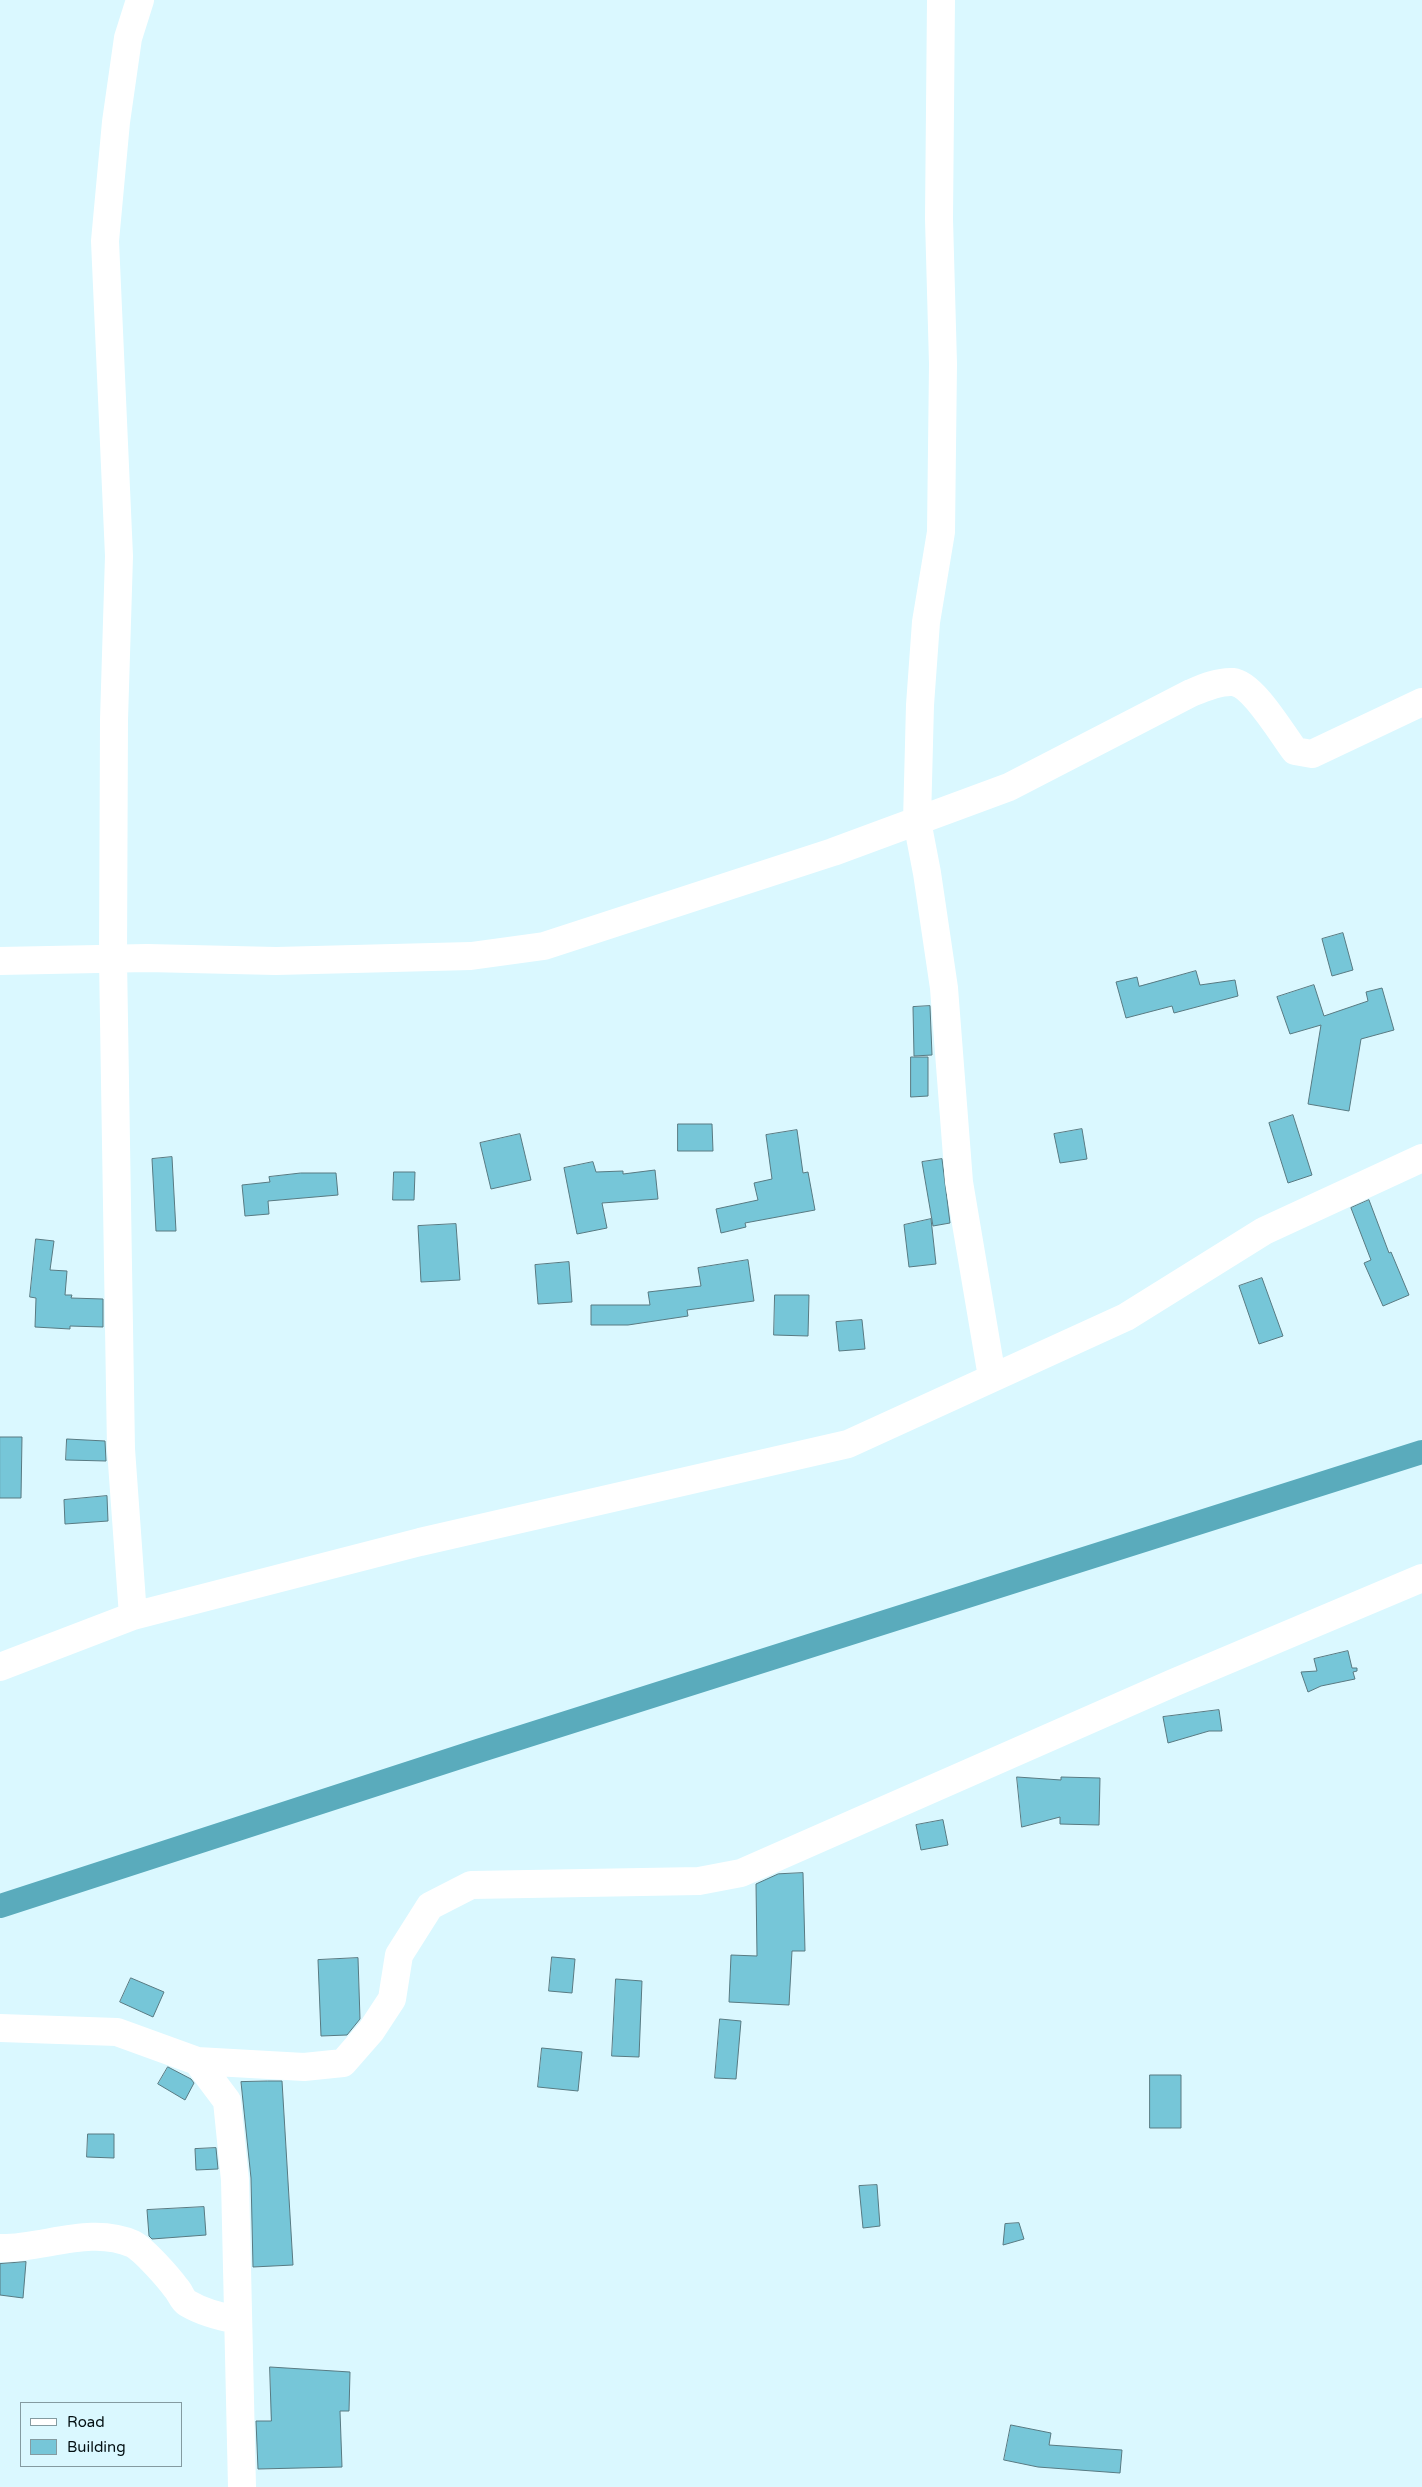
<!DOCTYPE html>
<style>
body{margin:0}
#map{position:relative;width:1422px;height:2487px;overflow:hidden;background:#daf8ff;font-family:"Varela Round",sans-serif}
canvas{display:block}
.legend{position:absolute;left:20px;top:2402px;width:162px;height:65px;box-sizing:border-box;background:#daf8ff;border:1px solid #849ba1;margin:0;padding:6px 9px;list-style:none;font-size:15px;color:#041013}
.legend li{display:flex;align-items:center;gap:10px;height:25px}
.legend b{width:25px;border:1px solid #849ba1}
</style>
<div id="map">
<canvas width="1422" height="2487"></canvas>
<ul class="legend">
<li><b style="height:6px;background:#fff"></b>Road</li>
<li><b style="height:14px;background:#76c6d8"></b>Building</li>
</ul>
</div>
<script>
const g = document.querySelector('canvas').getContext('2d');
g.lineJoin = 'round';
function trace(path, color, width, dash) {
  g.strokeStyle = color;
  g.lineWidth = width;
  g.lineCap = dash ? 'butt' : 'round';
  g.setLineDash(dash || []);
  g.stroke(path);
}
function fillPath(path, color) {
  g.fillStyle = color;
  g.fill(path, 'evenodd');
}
const canal = new Path2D(`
 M0,1906L478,1751L1422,1452`);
const building = new Path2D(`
 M1343,933L1353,970L1332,976L1322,939Z
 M1196,971L1200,985L1235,980L1238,996L1174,1013L1172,1006L1126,1018L1116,982L1137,977L1139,986Z
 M1314,985L1324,1016L1368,1001L1366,992L1382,988L1394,1030L1361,1039L1349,1111L1308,1104L1321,1025L1290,1034L1277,997Z
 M930,1006L932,1055L914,1056L913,1007Z
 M911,1057H928V1096L911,1097Z
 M1293,1115L1312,1175L1288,1183L1269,1123Z
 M678,1124H712L713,1151H678Z
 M1082,1129L1087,1159L1060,1163L1054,1134Z
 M797,1130L803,1173L808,1172L815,1210L745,1223L746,1227L721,1233L716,1209L758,1200L754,1183L772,1179L766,1135Z
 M520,1134L531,1180L491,1189L480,1143Z
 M172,1157L176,1231H156L152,1159Z
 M942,1159L950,1223L933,1226L922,1162Z
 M593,1162L596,1172L623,1171V1174L655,1170L658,1199L602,1203L607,1228L577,1234L564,1168Z
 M394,1172H415L414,1200H393Z
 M301,1173H336L338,1195L268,1201L269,1214L245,1216L242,1185L270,1182L269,1177Z
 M1369,1200L1389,1253L1391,1252L1409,1295L1383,1306L1364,1263L1371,1260L1351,1208Z
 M931,1219L936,1264L909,1267L904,1225Z
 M456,1224L460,1280L421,1282L418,1226Z
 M36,1239L54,1241L50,1270L67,1271L65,1295H72L71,1298L103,1299V1327L70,1326V1329L35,1327L36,1298L30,1297Z
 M748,1260L754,1301L687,1310L688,1316L628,1325H591V1305H650L648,1292L701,1286L698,1268Z
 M569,1262L572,1302L538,1304L535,1265Z
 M1262,1278L1283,1336L1259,1344L1239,1286Z
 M775,1295H809L808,1336L774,1335Z
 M862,1320L865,1349L839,1351L836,1322Z
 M0,1437H22L21,1498H0Z
 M67,1439L105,1441L106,1461L66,1460Z
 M107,1496L108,1521L65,1524L64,1500Z
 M1348,1651L1352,1668H1357V1671L1353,1672L1355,1679L1321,1686L1308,1692L1301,1672L1317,1671L1314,1659Z
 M1219,1710L1222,1731H1209L1168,1743L1163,1717Z
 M1017,1777L1061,1780V1777L1100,1778L1099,1825L1060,1824V1817L1022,1827Z
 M943,1820L948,1845L921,1850L916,1825Z
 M803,1873L805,1951H792L789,2005L729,2002L731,1955L757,1956L756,1884L778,1874Z
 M552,1957L575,1959L572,1993L549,1991Z
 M358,1958L360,2019L347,2035L321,2036L318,1960Z
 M131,1978L164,1992L153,2017L120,2002Z
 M616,1979L642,1981L639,2057L612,2056Z
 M720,2019L741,2021L736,2079L715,2078Z
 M542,2048L582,2052L578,2091L538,2087Z
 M168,2067L191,2079L194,2083L185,2100L158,2084Z
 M1150,2075H1181V2128H1150Z
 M268,2081H282L293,2265L253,2267L251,2178L241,2082Z
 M88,2134H114V2158L87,2157Z
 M216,2148L218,2169L196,2170L195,2149Z
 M877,2185L880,2226L863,2228L859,2186Z
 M204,2207L206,2235L152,2239L149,2236L147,2210Z
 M1019,2223L1024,2239L1003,2245L1005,2224Z
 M26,2262L23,2298L0,2295V2264Z
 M270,2367L350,2372L349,2411H340L342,2467L258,2469L256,2421H271Z
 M1011,2425L1051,2433L1049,2445L1122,2450L1120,2473L1038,2467L1004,2460Z`);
const minor = new Path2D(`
 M941,0L939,219L943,364L941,532L926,622L920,705L917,821L927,873L944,988L959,1182L992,1377
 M0,961L147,958L276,961L471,956L544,946L833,852L1009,787L1191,693C1203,688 1219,681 1233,682C1253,684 1282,734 1295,751L1312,754L1422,702
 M133,1616L121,1449L113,959L114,720L119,556L105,241L116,122L128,38L140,0
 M0,1667L133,1616L420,1542L848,1444L1126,1317L1264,1231L1422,1158
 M0,2028L117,2032L197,2061L304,2067L343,2063L371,2031L392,1999L399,1955L430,1906L471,1885L699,1881L741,1873L1173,1683L1422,1578
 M197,2061L227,2101L235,2180L242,2487
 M0,2248C43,2249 91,2225 133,2244C144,2250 168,2277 176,2288C180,2292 182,2300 187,2303C202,2312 221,2317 238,2320`);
trace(canal, '#5aabbc', 24);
fillPath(building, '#76c6d8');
trace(building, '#587a82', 1);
trace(minor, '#fff', 28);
</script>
